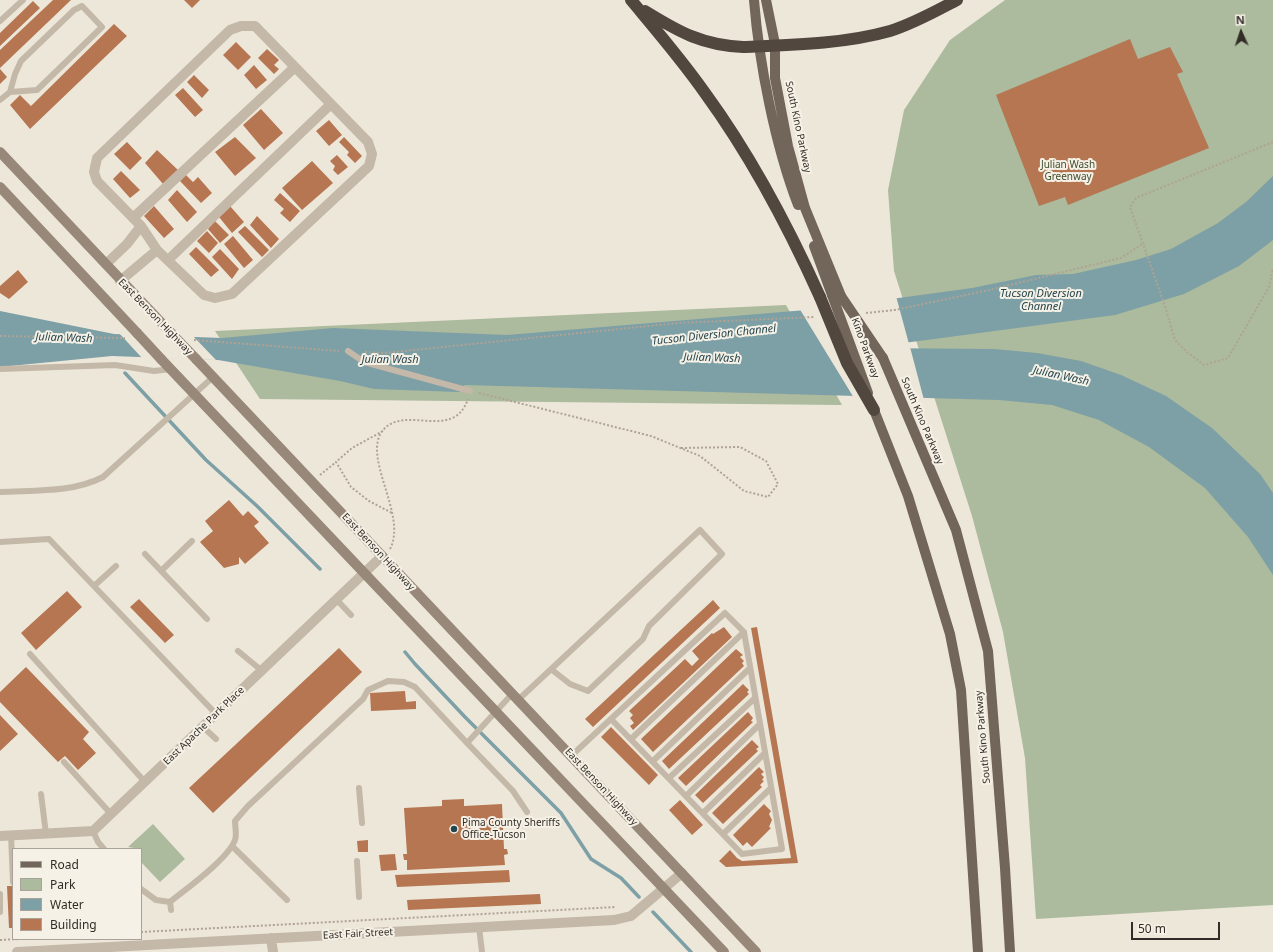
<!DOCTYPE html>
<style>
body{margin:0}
#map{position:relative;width:1273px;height:952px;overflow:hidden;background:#ede7da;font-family:"Noto Sans",sans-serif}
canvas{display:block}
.legend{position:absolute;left:12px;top:848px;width:130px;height:92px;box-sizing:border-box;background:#f6f1e6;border:1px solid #a8a29a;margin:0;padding:5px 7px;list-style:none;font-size:12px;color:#322c27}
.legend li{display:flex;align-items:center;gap:8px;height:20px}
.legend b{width:20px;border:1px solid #a8a29a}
.north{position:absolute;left:1221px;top:12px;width:40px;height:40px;-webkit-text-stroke:3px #f6f1e6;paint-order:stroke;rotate:357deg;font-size:11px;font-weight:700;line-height:16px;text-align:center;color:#322c27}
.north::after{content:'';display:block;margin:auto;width:14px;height:18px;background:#322c27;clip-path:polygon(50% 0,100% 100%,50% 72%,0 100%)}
.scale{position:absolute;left:1131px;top:922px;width:89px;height:18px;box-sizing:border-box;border:2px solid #322c27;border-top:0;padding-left:5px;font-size:12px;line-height:14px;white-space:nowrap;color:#322c27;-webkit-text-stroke:3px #f6f1e6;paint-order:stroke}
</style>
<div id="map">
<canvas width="1273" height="952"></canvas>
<ul class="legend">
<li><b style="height:5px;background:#72655a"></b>Road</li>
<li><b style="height:11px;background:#acba9d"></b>Park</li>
<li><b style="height:11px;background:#7d9fa6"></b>Water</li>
<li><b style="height:11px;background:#b57651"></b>Building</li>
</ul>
<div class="north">N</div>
<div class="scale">50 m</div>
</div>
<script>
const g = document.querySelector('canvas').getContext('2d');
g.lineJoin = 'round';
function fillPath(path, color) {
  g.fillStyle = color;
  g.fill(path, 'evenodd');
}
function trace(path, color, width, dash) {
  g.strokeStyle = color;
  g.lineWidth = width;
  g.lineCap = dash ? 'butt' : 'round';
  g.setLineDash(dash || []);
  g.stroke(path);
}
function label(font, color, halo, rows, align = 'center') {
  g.font = font + ' "Noto Sans",sans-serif';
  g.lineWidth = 4;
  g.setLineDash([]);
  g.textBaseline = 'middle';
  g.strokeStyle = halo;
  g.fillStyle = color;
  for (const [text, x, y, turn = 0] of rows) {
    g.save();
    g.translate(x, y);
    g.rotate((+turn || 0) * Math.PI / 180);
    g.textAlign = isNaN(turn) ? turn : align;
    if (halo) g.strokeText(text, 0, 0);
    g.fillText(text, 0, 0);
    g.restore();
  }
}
const green = new Path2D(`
 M1005,0H1273V905L1036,919L1025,758L1003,632L972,516L894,271L888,190L904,110L950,40Z
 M786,305L842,405L260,399L215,331Z
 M153,824L185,859L160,882L141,862V849L128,847Z`);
const water = new Path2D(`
 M1273,176V240L1239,266L1184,294L1115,315L866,348L994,349L1037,353L1081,361L1121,375L1166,396L1212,428L1260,474L1273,493V575L1248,537L1205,488L1149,447L1099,420L1052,405L999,400L465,385L459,392L374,389L340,381L218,360L112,356L10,366H0V311L114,334L222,338L333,328L507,335L818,309L972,288L1036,275L1073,274L1136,260L1171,249L1218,223L1246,202Z`);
const pier = new Path2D(`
 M896,296L909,344L891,346L910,347L924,400L854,398L799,308Z
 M119,333L192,335L216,360L142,358Z`);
const stream = new Path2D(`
 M125,373L206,460L257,506L320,569
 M405,652L415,664L465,717L561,813L591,859L621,878L639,897
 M653,912L691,952`);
const building = new Path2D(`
 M53,0H71L0,68V50Z
 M184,0H200L192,8Z
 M33,1L40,8L0,46V33Z
 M114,24L127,36L30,129L10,105L20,95L31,106Z
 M1130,39L1138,59L1170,47L1183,72L1177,74L1209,148L1068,205L1065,197L1039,206L996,95Z
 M236,42L251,57L238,70L223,55Z
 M267,49L279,60L274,65L279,69L274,74L258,58Z
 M254,65L267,80L256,89L244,75Z
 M0,69L7,77L0,84Z
 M194,75L209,90L202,98L187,82Z
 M183,88L203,110L195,117L175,95Z
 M261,109L283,133L264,150L243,125Z
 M329,120L342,135L329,146L316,131Z
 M235,137L256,158L235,176L215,152Z
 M344,137L362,156L355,163L347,155L349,152L339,142Z
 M127,142L142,158L130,170L114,154Z
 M157,150L178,170L163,184L145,163Z
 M337,155L348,167L338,175L333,170L335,166L330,161Z
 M312,161L333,183L302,210L282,188Z
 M121,171L140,190L130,198L113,179Z
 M186,175L193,182L198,177L212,193L201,203L180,181Z
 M177,190L197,212L187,222L168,200Z
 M280,193L300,211L290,222L280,213L284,209L274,200Z
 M154,206L174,229L164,238L144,216Z
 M230,206L244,222L232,233L219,217Z
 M257,216L279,239L271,248L250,225Z
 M215,221L229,235L220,243L208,229Z
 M245,226L269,250L262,257L238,232Z
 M207,231L218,243L209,253L197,241Z
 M233,236L253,260L244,268L224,244Z
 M196,247L219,270L211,277L189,254Z
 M220,249L239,269L232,279L212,257Z
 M18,270L28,282L9,299L0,293V286Z
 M229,500L243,516L248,511L259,522L254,526L269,543L245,564L239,557V564L224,568L200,542L213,531L205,521Z
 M67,591L82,607L36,650L21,633Z
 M139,599L174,635L165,643L130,607Z
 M713,600L720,608L593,727L585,719Z
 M724,627L732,637L633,730L630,726L634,723L630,718L633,715L629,711L685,659L692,666L699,659L692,651L712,633L713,634Z
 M757,627L798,863L726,867L719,861L730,850L737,858L742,861L791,858L751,628Z
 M339,648L362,672L213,813L189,788Z
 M736,649L743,655L740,657L744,661L742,663L744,666L653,752L641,739Z
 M26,667L89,732L83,739L96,753L78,770L65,756L58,762L0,702V692Z
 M743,684L749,690L747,692L749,694L669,769L662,761Z
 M405,691L406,702L416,701V709L371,711L370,693Z
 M748,712L753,718L751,721L753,722L686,786L678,778Z
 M0,715L18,734L0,751Z
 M611,727L658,775L649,785L601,737Z
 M752,740L759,747L756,749L758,751L703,803L695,795Z
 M759,767L764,772L761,774L764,777L762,780L764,781L760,785L762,787L723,824L712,813Z
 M464,799V806L502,804L504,849H507L508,854L504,855L505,865L407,870V860H404L403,854H407L404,808L442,806V800Z
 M680,800L703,825L692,835L669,810Z
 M764,804L771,811L769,814L772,820L769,827L771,828L752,847L747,842L743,846L733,835Z
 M368,840V852H358L357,841Z
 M395,854L397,870L381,871L379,855Z
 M509,870L510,882L397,887L395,875Z
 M7,886H13V928H9Z
 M540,894L541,904L408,910L407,900Z`);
const path = new Path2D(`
 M1273,142L1136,198L1130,207L1165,306L1175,340L1187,352L1204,365L1228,358L1269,287L1273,268
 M866,313L895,310L989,290L1121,258L1144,243
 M0,336L125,338
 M194,340L339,351
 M365,352L384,353L678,323L815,317
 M479,393L651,436L700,456L744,491L768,497L778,484L766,461L740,447L680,448
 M383,431L352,448L336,462L351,487L369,501L392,513
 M320,475L336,462
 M390,549C408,515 361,457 383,430C406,404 453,442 468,399
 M141,932L616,907
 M0,940L19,939`);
const lane = new Path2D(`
 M0,21L23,0
 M0,100L10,92L37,90L102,27L82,6L74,10L21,61L15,74L10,92
 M348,351L364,362L470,391
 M0,369L115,365L154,371L172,369
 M0,492C34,490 72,493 103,477L213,377
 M0,542L49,539L216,714
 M145,554L207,619
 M161,571L192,541
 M94,586L116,566
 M336,599L351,615
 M238,651L261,670
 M30,654L145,782
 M518,700L700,530L722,554L649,626L643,639L588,691L570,684L551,669
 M203,727L216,739
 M631,739L744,632
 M467,743L513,791L527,812
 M571,756L725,613L744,632L782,849L742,854L611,719
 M653,761L750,668
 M64,762L111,814
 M669,778L755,698
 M359,788L362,823
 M41,794L46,834
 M686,796L760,724
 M703,813L765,753
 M93,831L98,842L104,849
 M723,834L771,788
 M11,835L13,882
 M232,846L287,900
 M357,861L359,897
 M141,889L156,900L170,902C186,889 228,859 235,840C237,835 235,827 235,821L248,806L363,699L368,690L388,681L404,682L415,687L467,743L512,694
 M0,894V912
 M170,902L171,910
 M479,927L482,952`);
const street = new Path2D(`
 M241,26H255L368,142L372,154L369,166L232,294L215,298L204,295L157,250L141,226L97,181L94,172L97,158L230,30Z
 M133,218L295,67
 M168,260L331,104
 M106,264L127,244L141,226
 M120,281L157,250
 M0,836L93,831L382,556
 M271,938L273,952
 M17,952L614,920L631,916L682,873`);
const secondary = new Path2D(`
 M0,152L171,333
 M0,187L137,333
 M161,359L724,952
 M196,359L756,952`);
const primary = new Path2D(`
 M754,0C759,63 775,145 798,205
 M766,0L775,44V78L788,146L805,208L841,296
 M814,246L832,295
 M883,358L956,530L988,651L1005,868L1010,952
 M874,410L908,496L950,634L961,690L978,952`);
const highway = new Path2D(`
 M631,0C656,30 682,60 705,93C751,156 788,226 820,297
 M645,11C679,32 702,45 743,47C791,45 844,44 890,31C913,24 936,11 957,0`);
const secondaryBridge = new Path2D(`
 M137,333L161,359
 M171,333L196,359`);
const primaryBridge = new Path2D(`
 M832,295L868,393
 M841,296L883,358`);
const highwayBridge = new Path2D(`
 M820,297L847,363L874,410`);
const markers = [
 [454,829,4,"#23454d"]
];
const streetNames = [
 ["South Kino Parkway",798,127,78],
 ["East Benson Highway",155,317,46],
 ["Kino Parkway",865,348,70],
 ["South Kino Parkway",922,421,67],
 ["East Benson Highway",378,552,47],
 ["East Apache Park Place",204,726,-44],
 ["South Kino Parkway",983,737,-95],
 ["East Benson Highway",601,787,47],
 ["East Fair Street",358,934,-3]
];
const parkNames = [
 ["Julian Wash",1068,165],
 ["Greenway",1068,177]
];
const poiNames = [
 ["Pima County Sheriffs",462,823],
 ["Office-Tucson",462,835]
];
const waterNames = [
 ["Tucson Diversion",1041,294],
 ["Channel",1041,307],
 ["Tucson Diversion Channel",714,335,-6],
 ["Julian Wash",64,338,2],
 ["Julian Wash",712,358,2],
 ["Julian Wash",390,360],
 ["Julian Wash",1061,376,12]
];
fillPath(green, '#acba9d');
fillPath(water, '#7d9fa6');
fillPath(pier, '#ede7da');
trace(stream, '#7d9fa6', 3.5);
fillPath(building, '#b57651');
trace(path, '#afa393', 2, [2, 2]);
trace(lane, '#c4b8a8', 6);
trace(street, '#c4b8a8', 10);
trace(secondary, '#97887a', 10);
trace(primary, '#72655a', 10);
trace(highway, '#51473f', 12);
trace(secondaryBridge, '#97887a', 10);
trace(primaryBridge, '#72655a', 10);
trace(highwayBridge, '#51473f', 12);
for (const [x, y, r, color] of markers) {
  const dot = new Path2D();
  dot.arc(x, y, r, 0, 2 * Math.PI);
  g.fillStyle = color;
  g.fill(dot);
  trace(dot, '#f6f1e6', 1.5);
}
label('10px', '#322c27', '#f6f1e6', streetNames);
label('10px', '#3e4c2e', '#f6f1e6', parkNames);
label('10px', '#322c27', '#f6f1e6', poiNames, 'left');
label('italic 11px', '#23454d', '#f6f1e6', waterNames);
</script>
